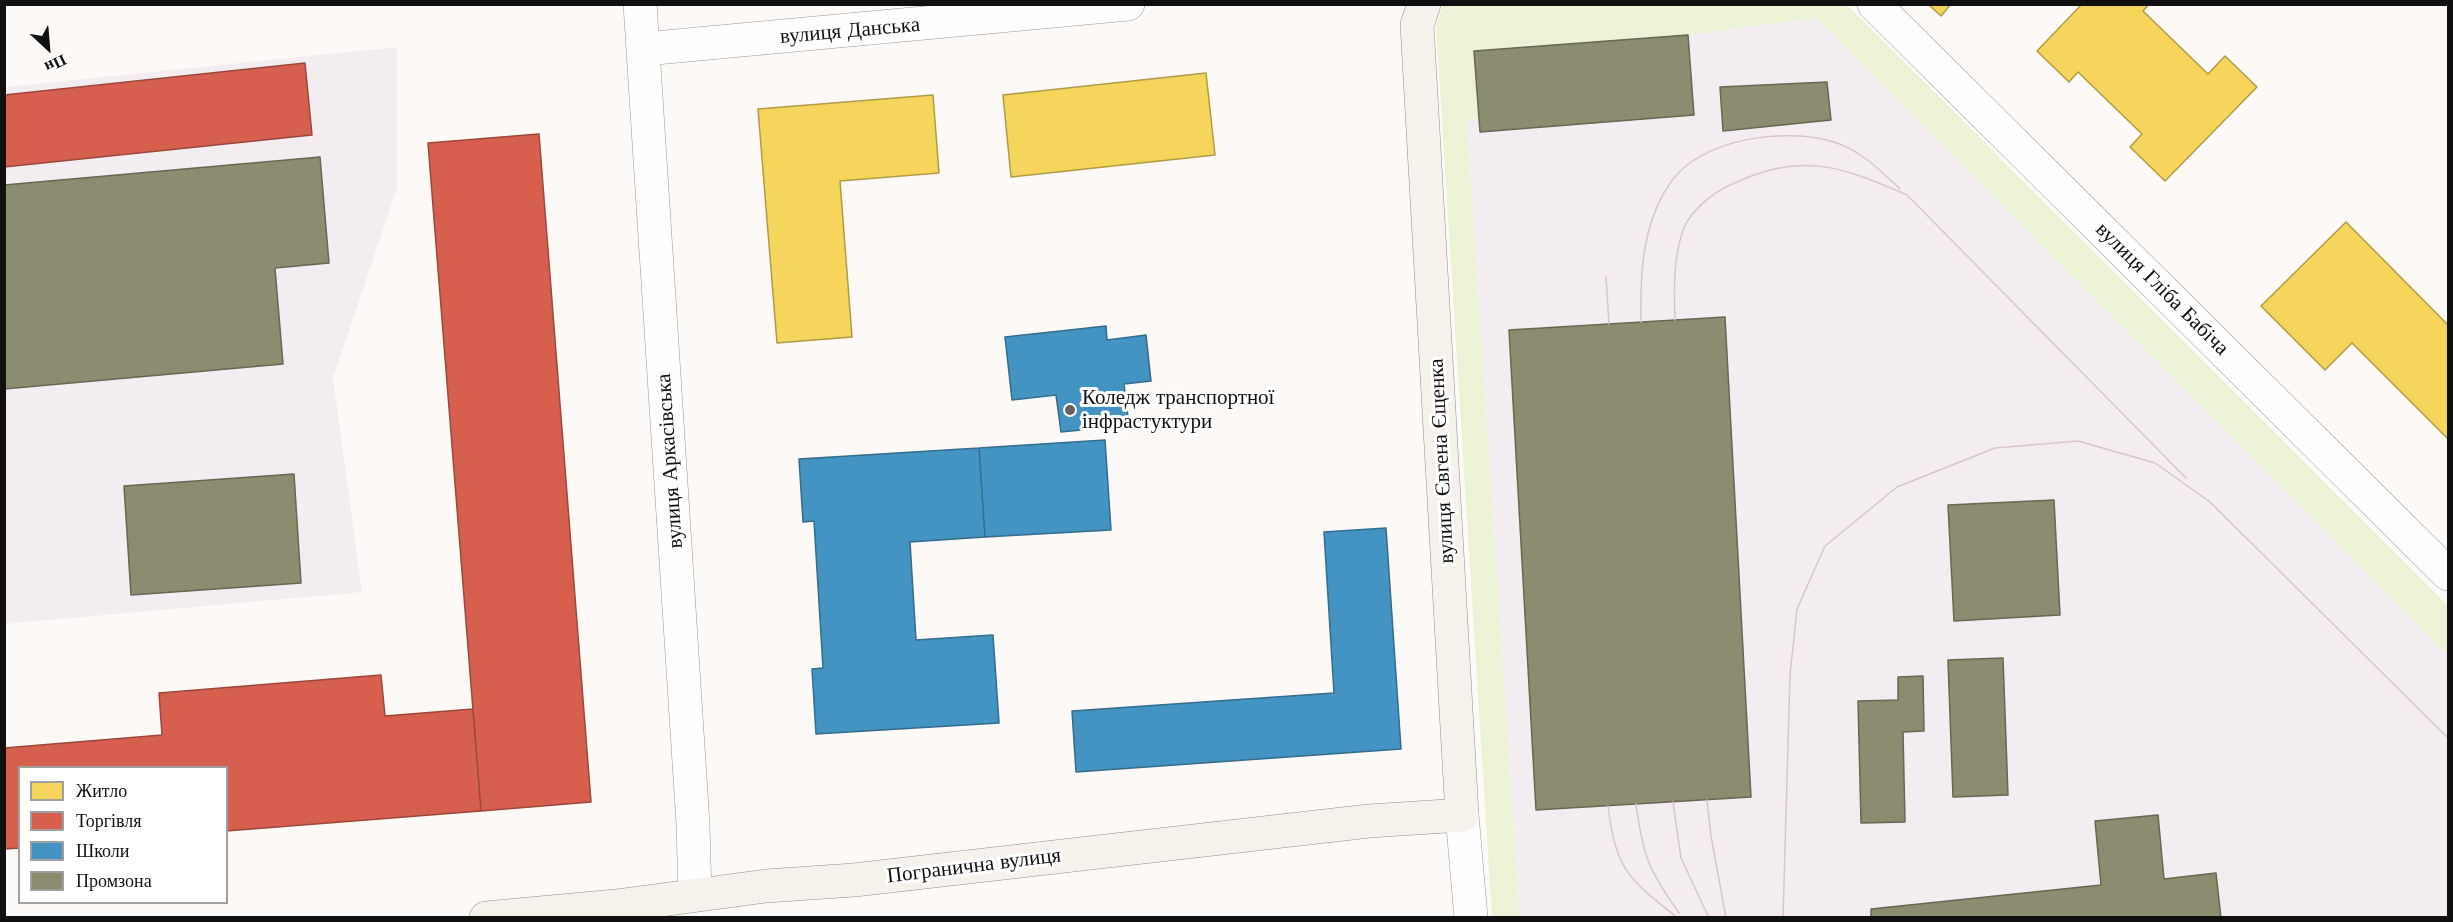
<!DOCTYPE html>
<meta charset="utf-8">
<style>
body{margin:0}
#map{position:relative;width:2453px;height:922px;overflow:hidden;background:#fcf9f6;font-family:"Libre Baskerville",serif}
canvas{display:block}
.frame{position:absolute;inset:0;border:6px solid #101010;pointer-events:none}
.legend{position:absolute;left:18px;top:766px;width:210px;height:138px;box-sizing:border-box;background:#fff;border:2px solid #9f9f9f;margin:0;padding:8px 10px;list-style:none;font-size:18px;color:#101010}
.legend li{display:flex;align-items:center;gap:12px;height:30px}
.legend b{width:30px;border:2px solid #9f9f9f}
.north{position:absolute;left:18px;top:18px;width:60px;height:60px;-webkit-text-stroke:4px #fff;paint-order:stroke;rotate:154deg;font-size:16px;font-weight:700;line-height:24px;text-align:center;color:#101010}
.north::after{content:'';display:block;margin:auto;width:21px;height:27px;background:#101010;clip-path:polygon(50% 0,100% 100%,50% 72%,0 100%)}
</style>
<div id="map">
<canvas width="2453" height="922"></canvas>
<div class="frame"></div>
<ul class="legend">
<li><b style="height:16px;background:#f6d55c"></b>Житло</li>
<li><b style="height:16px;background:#d6604d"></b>Торгівля</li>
<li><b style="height:16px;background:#4393c3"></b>Школи</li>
<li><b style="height:16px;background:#8c8c6e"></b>Промзона</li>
</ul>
<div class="north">Пн</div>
</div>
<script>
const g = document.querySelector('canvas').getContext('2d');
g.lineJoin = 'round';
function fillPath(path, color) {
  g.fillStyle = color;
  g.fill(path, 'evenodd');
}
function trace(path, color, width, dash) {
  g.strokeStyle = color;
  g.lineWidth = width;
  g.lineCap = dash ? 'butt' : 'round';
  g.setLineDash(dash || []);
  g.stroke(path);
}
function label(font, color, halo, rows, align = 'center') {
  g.font = font + ' "Libre Baskerville",serif';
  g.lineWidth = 6;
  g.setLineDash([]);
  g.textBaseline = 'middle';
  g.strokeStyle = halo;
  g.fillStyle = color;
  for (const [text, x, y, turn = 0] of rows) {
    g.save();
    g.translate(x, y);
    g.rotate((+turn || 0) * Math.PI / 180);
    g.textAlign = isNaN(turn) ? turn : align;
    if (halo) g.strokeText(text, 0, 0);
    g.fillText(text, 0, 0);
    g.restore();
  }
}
const industrial = new Path2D(`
 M1817,18L2448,655V917H1520L1467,120L1479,118L1474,51L1688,35Z
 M397,47V188L333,378L362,592L5,624V87Z`);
const green = new Path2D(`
 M1443,5H1847L2448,606V655L1817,18L1688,35L1474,51L1479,118L1467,120L1520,917H1492L1436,25Z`);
const homes = new Path2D(`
 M1928,4H1951L1941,16Z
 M2082,4H2149L2143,11L2208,74L2225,56L2257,87L2165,181L2130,147L2142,134L2078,72L2069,82L2037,51Z
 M1206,73L1215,155L1011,177L1003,95Z
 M933,95L939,173L840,181L852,337L777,343L758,109Z
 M2346,222L2448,325V439L2352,343L2325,370L2261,306Z`);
const shops = new Path2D(`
 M305,63L312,135L4,167V95Z
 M539,134L591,802L481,811L428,143Z
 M381,675L385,716L473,709L481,811L226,831V768H20V848L4,849V748L162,735L159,693Z`);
const schools = new Path2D(`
 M1106,326L1107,340L1146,335L1151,381L1124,384L1129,425L1061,432L1056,395L1012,400L1005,337Z
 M1105,440L1111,530L985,537L979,448Z
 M979,448L985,537L910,542L916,640L993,635L999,723L816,734L812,669L823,668L814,521L803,522L799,459Z
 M1386,528L1401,749L1076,772L1072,711L1334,693L1324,532Z`);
const industry = new Path2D(`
 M1688,35L1694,115L1480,132L1474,51Z
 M1827,82L1831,120L1723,131L1720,87Z
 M320,157L329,263L275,268L283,364L4,389V185Z
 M1725,317L1751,797L1536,810L1509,330Z
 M294,474L301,583L131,595L124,486Z
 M2054,500L2060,615L1954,621L1948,505Z
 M2003,658L2008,795L1953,797L1948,660Z
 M1923,676L1924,731L1903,732L1905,822L1861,823L1858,701L1898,700V677Z
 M2158,815L2164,879L2216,873L2221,918H1871V909L2101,885L2095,821Z`);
const street = new Path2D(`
 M640,4L693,824L695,895
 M1874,4L2448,574
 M644,49L1128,4
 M1462,815L1471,918`);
const secondary = new Path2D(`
 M486,918L616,906L766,886L854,880L1369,821L1462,815L1417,25L1424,4`);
const tram = new Path2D(`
 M1606,277L1609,324
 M1675,320C1674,289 1673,260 1683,230C1690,211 1712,194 1728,186C1800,151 1838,165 1907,195L2186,478
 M1641,322C1640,274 1642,223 1671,182C1701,138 1786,127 1834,142C1860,150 1881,171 1900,189
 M1707,800L1711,836L1726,918
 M1673,802L1681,858L1709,918
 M1636,804C1643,856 1648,869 1679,913
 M1608,806C1616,870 1628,879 1678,918
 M1783,918L1790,675L1797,609L1825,546L1897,487L1995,448L2078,441L2155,463L2210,502L2448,738`);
const markers = [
 [1070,410,6,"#636260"]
];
const streetNames = [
 ["вулиця Данська",850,31,-5],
 ["вулиця Гліба Бабіча",2162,289,45],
 ["вулиця Аркасівська",670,461,-94],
 ["вулиця Євгена Єщенка",1442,461,-93],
 ["Погранична вулиця",974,866,-7]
];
const poiNames = [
 ["Коледж транспортної",1082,398],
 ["інфрастуктури",1082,422]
];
fillPath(industrial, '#f3edf2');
fillPath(green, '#ecf3d4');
fillPath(homes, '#f6d55c');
trace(homes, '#b19a45', 1.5);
fillPath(shops, '#d6604d');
trace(shops, '#9b483b', 1.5);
fillPath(schools, '#4393c3');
trace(schools, '#346c8d', 1.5);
fillPath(industry, '#8c8c6e');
trace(industry, '#676752', 1.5);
trace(street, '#969594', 34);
trace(secondary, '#8d8c8a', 34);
trace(street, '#fffefe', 33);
trace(secondary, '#f6f2eb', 33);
trace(tram, '#dac4c9', 1.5);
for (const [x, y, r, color] of markers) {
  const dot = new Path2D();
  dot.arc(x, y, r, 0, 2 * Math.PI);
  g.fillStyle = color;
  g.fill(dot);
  trace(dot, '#fff', 2);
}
label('21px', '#101010', '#fff', streetNames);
label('21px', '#101010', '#fff', poiNames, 'left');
</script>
